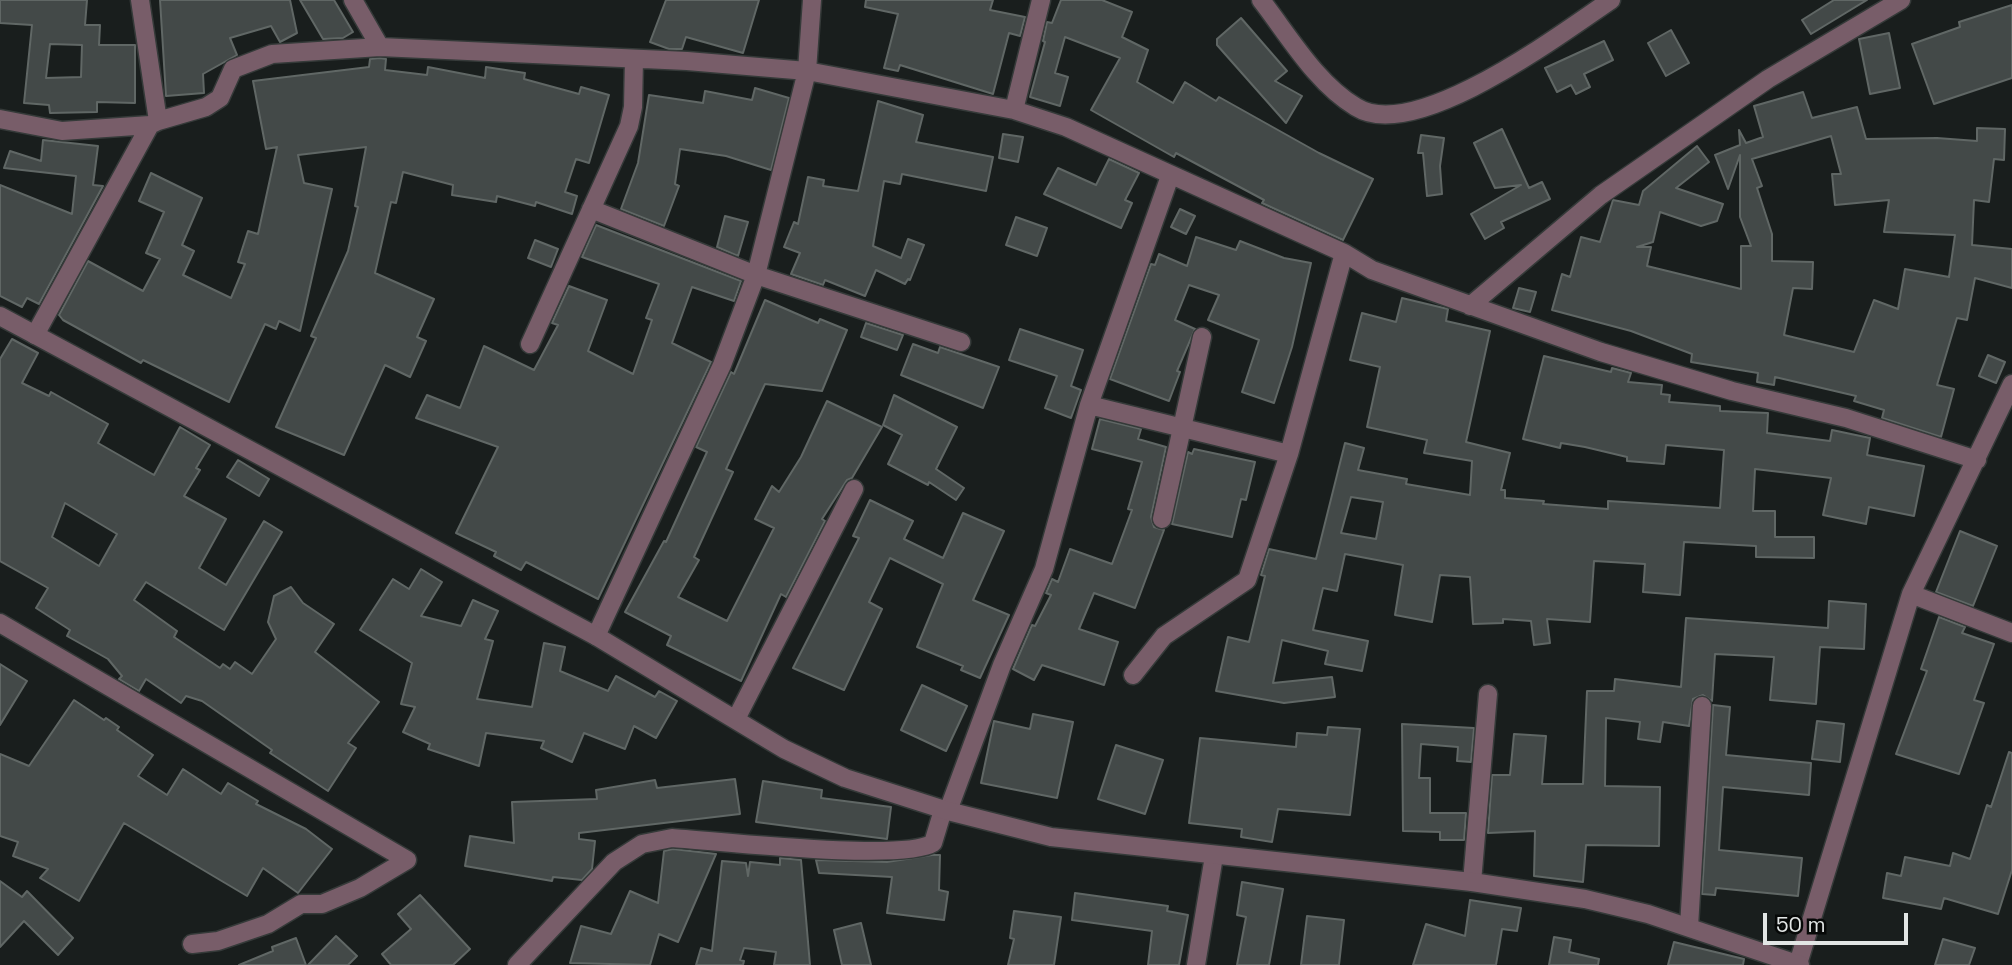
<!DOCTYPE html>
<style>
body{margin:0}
#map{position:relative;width:2012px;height:965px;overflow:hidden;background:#191e1d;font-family:"Space Grotesk",sans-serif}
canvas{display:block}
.scale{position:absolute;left:1763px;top:913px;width:145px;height:32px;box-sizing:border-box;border:4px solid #e2e6e5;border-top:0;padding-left:9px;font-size:21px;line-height:24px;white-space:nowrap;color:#e2e6e5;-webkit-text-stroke:5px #060807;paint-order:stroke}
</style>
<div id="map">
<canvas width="2012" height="965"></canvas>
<div class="scale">50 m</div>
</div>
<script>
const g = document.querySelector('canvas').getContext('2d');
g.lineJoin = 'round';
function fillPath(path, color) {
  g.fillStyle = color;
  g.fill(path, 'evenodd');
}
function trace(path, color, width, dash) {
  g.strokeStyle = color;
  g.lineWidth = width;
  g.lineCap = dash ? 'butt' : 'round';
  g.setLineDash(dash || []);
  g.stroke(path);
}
const building = new Path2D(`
 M0,0H87L85,25H100L99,45H135V103L97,102V112L50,113L49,105L24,103L32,25L0,23ZM50,44L82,45L81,77L46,78Z
 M160,0H290L297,33L280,42L271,26L230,38L237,55L203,74L204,93L166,96Z
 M300,0H334L353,32L343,38L323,39Z
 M666,0H759L743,53L686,37L682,49H669L650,42Z
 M866,0H993L990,10L1025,17L1020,36L1009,33L993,94L900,65L898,71L884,68L898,14L865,7Z
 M1061,0H1102L1132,12L1122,37L1148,50L1137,82L1173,103L1185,82L1216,101L1219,97L1319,153L1373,179L1343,240L1262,203L1264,200L1176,153L1174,157L1091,110L1120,58L1065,37L1055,73L1068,77L1060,106L1030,97L1045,42L1043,41L1047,22L1052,23Z
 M1834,0H1867L1811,34L1802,20Z
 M2012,5V78L1934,104L1912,44L1960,27L1959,22Z
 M1241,18L1287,71L1275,81L1302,96L1286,123L1217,45V39Z
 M1671,30L1689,63L1666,76L1648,43Z
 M1889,33L1900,88L1870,94L1859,39Z
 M1604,41L1613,60L1584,74L1590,87L1576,94L1571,85L1557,92L1545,68Z
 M380,58L386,59L385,70L427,75L428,67L485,78L486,67L525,73L524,79L579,94L581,87L609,95L589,163L576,159L565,192L577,196L572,214L536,202L535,206L497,196L496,202L452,195L453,185L403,172L396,203L391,202L375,273L434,299L417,337L426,341L410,377L385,365L344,455L276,427L316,338L311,336L348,251L358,207L355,206L366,147L298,155L304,183L332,189L300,331L279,321L276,329L265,324L229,402L143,360L141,363L63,320L59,315L88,261L143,291L160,259L146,253L164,212L139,201L151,173L202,198L182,245L194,251L183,275L231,298L245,264L238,262L248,231L258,234L277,147L266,149L253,81L369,67L370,59Z
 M755,88L789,98L771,170L726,156L680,149L675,184L679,186L664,226L621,209L638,163L649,95L703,103L705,91L752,100Z
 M1803,92L1812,118L1857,107L1866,139L1937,138L1977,141V128L2005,129L2004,160L1994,159L1989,202L1974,200L1972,245L2012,249V288L1975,278L1967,320L1957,318L1937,385L1954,389L1941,437L1882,418L1884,410L1854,401L1856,396L1775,377L1774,385L1757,382L1758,373L1691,362L1692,354L1631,331L1552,310L1562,274L1570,277L1581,237L1600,242L1613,200L1639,205L1643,191L1697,146L1709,162L1676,188L1723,204L1717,221L1701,226L1660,212L1653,242L1637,247H1651L1647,266L1741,289V246H1751L1740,217V155L1728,189L1715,155L1740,145L1739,130L1746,143L1763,137L1754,106ZM1831,136L1841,174H1832L1835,205L1889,200L1884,232L1955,235L1949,277L1905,269L1898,309L1874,300L1854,352L1784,335L1793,288L1812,289L1813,262L1772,261V234L1757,188L1762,186L1752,159Z
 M878,101L923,115L916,142L993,157L986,191L902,174L900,184L884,181L873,246L901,258L908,239L924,245L910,280L908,279L905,284L876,270L865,296L825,280L823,285L791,274L800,253L784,247L794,222L798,224L808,177L824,180L823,186L858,191Z
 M1502,129L1529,188L1542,182L1550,199L1501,222L1504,228L1485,239L1471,214L1521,185L1495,188L1474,143Z
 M1003,134L1023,137L1018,162L999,158Z
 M1421,135L1444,138L1440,166L1442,194L1427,196L1423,153H1418Z
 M43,140L98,146L93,185L103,186L39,304L27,298L22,307L0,296V185L72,214L76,176L4,168L10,151L41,161Z
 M1109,159L1139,173L1125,200L1132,203L1121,228L1044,194L1058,168L1096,185Z
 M1180,209L1195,216L1186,234L1171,227Z
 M725,216L748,222L738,256L717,247Z
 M1016,217L1047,228L1037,256L1006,245Z
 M596,225L741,281L734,301L692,287L672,343L711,362L598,599L526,562L521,570L494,556L496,552L456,533L498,447L416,418L427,395L460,408L484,346L534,370L558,325L552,323L569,286L607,300L588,351L633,374L652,320L646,318L659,284L582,257Z
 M1196,237L1236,250L1240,241L1284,258L1311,263L1292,347L1274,403L1242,392L1259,340L1208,320L1219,295L1189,285L1175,320L1195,329L1177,371L1180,372L1169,401L1110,379L1151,264L1155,265L1159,254L1187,266Z
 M535,240L558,249L551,267L528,258Z
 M1519,288L1536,292L1530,312L1513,308Z
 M1402,298L1448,309L1446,321L1490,331L1466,442L1510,453L1501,490H1505V498L1544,501L1543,504L1608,509V501L1720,508L1724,450L1666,445L1664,464L1627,461V457L1585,447L1561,443L1560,448L1523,439L1544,356L1611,372L1612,368L1631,373L1628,382L1662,385L1661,394L1670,395L1669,402L1720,406V411L1768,413L1767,433L1830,441L1832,430L1870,438L1867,455L1924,466L1914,516L1869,507L1866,524L1823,515L1831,478L1755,469L1753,511H1775V537H1814V558L1756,557V546L1684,542L1680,595L1643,592L1645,564L1594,561L1590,622L1547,619L1550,643L1534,645L1531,621L1503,619V623L1473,624L1470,577L1440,575L1432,622L1395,615L1403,565L1345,554L1337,591L1323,588L1313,630L1368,641L1362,671L1325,664L1328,651L1282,640L1273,683L1332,677L1335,697L1284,703L1216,691L1228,637L1249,642L1265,576L1261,575L1269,549L1316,559L1345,443L1364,448L1358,470L1407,479L1406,484L1470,495L1472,461L1424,453L1427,440L1367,427L1380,367L1350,360L1362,313L1396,322ZM1351,497L1383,502L1376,539L1341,533Z
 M765,300L818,323L820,319L847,330L822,391L765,384L726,469L733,472L694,557L699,560L678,597L727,621L774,528L755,519L772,486L779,492L801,457L827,401L882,427L852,478L847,480L822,519L825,521L786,597L781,594L741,681L667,645L671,636L625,612L664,541L666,542L707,452L696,447L731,372L734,374Z
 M866,323L903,335L897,350L861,337Z
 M1020,329L1083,350L1071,386L1081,390L1071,418L1045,408L1057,376L1009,360Z
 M12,339L38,353L22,383L49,396L51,392L108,424L98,443L154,475L180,427L210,445L196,468L200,470L184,496L226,519L199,568L226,585L264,521L282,532L224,630L146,582L134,600L177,631L174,637L220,668L223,664L230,669L235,662L252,674L276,639L268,622L274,596L291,587L303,603L334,624L315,652L379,702L348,743L356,748L328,791L270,753L272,750L202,701L186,696L181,703L146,679L139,691L119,679L122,676L108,659L67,636L70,630L36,608L48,588L0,561V359ZM65,503L117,534L99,566L52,537Z
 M913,344L938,353L940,347L999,367L983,408L901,375Z
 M1988,355L2005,362L1996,383L1979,376Z
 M894,395L957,427L936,469L964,488L956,500L929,482L928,485L888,464L902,435L883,425Z
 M1100,419L1141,429L1138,439L1166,447L1151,517L1154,527L1164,530L1135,608L1094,593L1079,629L1118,642L1104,685L1042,665L1034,680L1013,669L1032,625L1035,626L1051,595L1046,593L1052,579L1058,582L1070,549L1112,564L1132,510L1128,509L1142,462L1092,449Z
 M1194,449L1255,462L1246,500L1241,499L1232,537L1172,524L1188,452L1192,454Z
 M238,460L269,479L259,496L227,477Z
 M870,500L913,521L904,539L943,558L963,513L1004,531L973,600L1009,615L980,678L961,670L963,666L917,647L943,584L890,558L869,602L882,609L844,690L793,668L859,538L853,536Z
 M1960,531L1997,546L1973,606L1936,592Z
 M421,569L442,582L421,616L461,626L473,600L498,611L485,639L493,641L477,699L532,707L544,643L565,647L560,671L608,691L616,676L655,697L659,691L677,701L656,738L634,726L625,749L584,733L572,762L541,748L544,741L486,733L479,766L428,749L430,744L403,732L415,707L401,704L412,663L360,630L393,579L409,589Z
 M1829,601L1866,604L1864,649L1820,647L1816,704L1770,700L1774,657L1715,654L1712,701L1703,695L1693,699L1689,726L1663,722L1660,742L1638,739L1640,722L1606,718L1605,786L1660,787L1659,846L1586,845L1583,882L1534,876L1535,831L1488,833L1492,775H1510L1514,734L1546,736L1542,784H1583L1587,691H1614L1615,679L1681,687L1686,618L1828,628Z
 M1939,617L1965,627L1962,633L1994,644L1974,700L1984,703L1959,774L1896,754L1927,671L1921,669Z
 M0,664L27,681L0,725Z
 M922,685L967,706L946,751L901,730Z
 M74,700L104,720L106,718L119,727L117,730L153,755L138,776L167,795L183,769L221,794L228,783L258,801L256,804L306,829L332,849L298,893L263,868L247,896L124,823L79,901L40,878L48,869L13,856L18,842L0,836V754L29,766Z
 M1713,705L1730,707L1726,755L1811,763L1809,795L1723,787L1719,850L1802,858L1798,896L1716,888L1715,895L1702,894Z
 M1033,714L1073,722L1057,798L981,783L994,721L1030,729Z
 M1817,721L1844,724L1840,762L1812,759Z
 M1402,724L1474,728L1471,762L1457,761L1458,747L1421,744L1419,778H1430V813H1466L1464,840H1440V832L1403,831Z
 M1328,727L1360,729L1350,815L1278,809L1272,842L1241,837L1242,829L1189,823L1200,738L1296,747L1297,733L1327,735Z
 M1116,745L1163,760L1145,814L1098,799Z
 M2009,752L2012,753V870L1998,914L1944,898L1941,909L1883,898L1887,873L1901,876L1905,857L1950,866L1953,853L1970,859L1987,805L1991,807Z
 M735,779L740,814L579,833V839L595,841L592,869L582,880L553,877L552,881L465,866L470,836L514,843L512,802L597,799L596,790L655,780L657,788Z
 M763,781L822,790L821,798L891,807L887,839L756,822Z
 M673,849L716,854L678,942L659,934L650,965L570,963L581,926L611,934L630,891L658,903L664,851Z
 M932,855H940L939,890L948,892L944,920L887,913L892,877L819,873L816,860L887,862Z
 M780,858L801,860L810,965H774L776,952L744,948L740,960L744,961L743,965H696L701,948L712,951L722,861L746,863L748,876L750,862L780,865Z
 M0,881L22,897L27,891L73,938L58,955L24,921L0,947Z
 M1242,882L1283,889L1269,965H1237L1246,917L1237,915Z
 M1075,893L1168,906L1167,911L1188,915L1179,965H1148L1152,931L1072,920Z
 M420,895L470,949L453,965H391L382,954L411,929L398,914Z
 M1470,900L1521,908L1517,931L1502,929L1496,965H1413L1426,924L1465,936Z
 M1014,911L1061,917L1054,965H1008L1014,939L1010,938Z
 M1307,916L1344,920L1339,965H1301Z
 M861,923L871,965H842L834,930Z
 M336,936L357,956L348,965H308Z
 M1554,937L1571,940L1569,952L1599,959L1598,965H1549Z
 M296,938L306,965H239L273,951L272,947Z
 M1943,939L1975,948L1969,965H1935Z
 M1674,942L1744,959L1743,965H1668Z`);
const minor = new Path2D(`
 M353,0L380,47
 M1261,0C1289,36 1316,83 1356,107C1415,144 1562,33 1611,0
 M1014,110L1041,0
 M0,119L62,131L150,125
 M158,121L206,107L220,98L233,69L272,54L380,47L687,61L807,71L1014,110L1066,127L1344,253L1372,270L1601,352L1732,391L1846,418L1977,460
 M591,209L756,275L961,342
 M1470,306L1601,195L1768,79L1901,0
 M35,335L150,125L158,121L140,0
 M530,344L629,126L633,107L634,59
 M1089,405L1289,454
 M1162,519L1202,337
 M1911,594L2012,633
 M0,623L407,860L360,888L322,904H301L268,924L218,941L192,944
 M596,636L722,365L756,275L807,71L812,0
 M1133,675L1164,636L1247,580L1289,454L1344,253
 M736,719L854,489
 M948,811L1002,665L1044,569L1089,405L1170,176
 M1472,882L1488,694
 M1689,927L1702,706
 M1798,964L1911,594L2012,384
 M517,965L614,862L642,844L672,838C718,841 903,862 933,843L943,810
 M1196,965L1214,856`);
const tertiary = new Path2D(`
 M0,316L596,636L784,749L845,778L948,811L1051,837L1472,882L1585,899L1648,914L1800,965`);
fillPath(building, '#434948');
trace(building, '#606765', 2);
trace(minor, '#353a39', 21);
trace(tertiary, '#353a39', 21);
trace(minor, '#785d69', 18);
trace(tertiary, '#785d69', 18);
</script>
